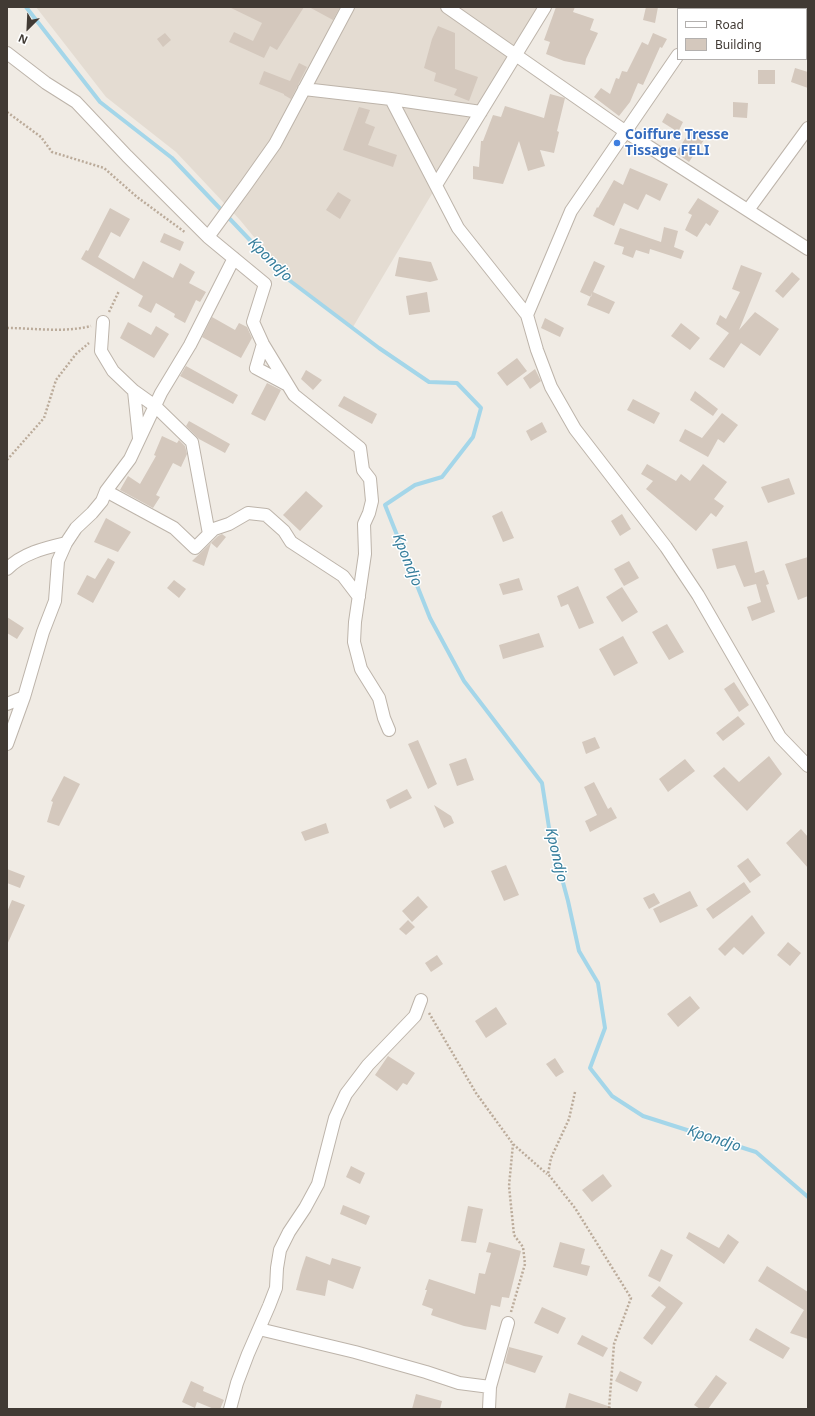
<!DOCTYPE html>
<style>
body{margin:0}
#map{position:relative;width:815px;height:1416px;overflow:hidden;background:#f0ebe4;font-family:"Noto Sans",sans-serif}
canvas{display:block}
.frame{position:absolute;inset:0;border:8px solid #413a34;pointer-events:none}
.legend{position:absolute;left:677px;top:8px;width:130px;height:52px;box-sizing:border-box;background:#fff;border:1px solid #b3b0ae;margin:0;padding:5px 7px;list-style:none;font-size:12px;color:#413a34}
.legend li{display:flex;align-items:center;gap:8px;height:20px}
.legend b{width:20px;border:1px solid #b3b0ae}
.north{position:absolute;left:8px;top:8px;width:40px;height:40px;-webkit-text-stroke:3px #fff;paint-order:stroke;rotate:204deg;font-size:11px;font-weight:700;line-height:16px;text-align:center;color:#413a34}
.north::after{content:'';display:block;margin:auto;width:14px;height:18px;background:#413a34;clip-path:polygon(50% 0,100% 100%,50% 72%,0 100%)}
</style>
<div id="map">
<canvas width="815" height="1416"></canvas>
<div class="frame"></div>
<ul class="legend">
<li><b style="height:5px;background:#fff"></b>Road</li>
<li><b style="height:11px;background:#d4c8bd"></b>Building</li>
</ul>
<div class="north">N</div>
</div>
<script>
const g = document.querySelector('canvas').getContext('2d');
g.lineJoin = 'round';
function fillPath(path, color) {
  g.fillStyle = color;
  g.fill(path, 'evenodd');
}
function trace(path, color, width, dash) {
  g.strokeStyle = color;
  g.lineWidth = width;
  g.lineCap = dash ? 'butt' : 'round';
  g.setLineDash(dash || []);
  g.stroke(path);
}
function label(font, color, halo, rows, align = 'center') {
  g.font = font + ' "Noto Sans",sans-serif';
  g.lineWidth = 3;
  g.setLineDash([]);
  g.textBaseline = 'middle';
  g.strokeStyle = halo;
  g.fillStyle = color;
  for (const [text, x, y, turn = 0] of rows) {
    g.save();
    g.translate(x, y);
    g.rotate((+turn || 0) * Math.PI / 180);
    g.textAlign = isNaN(turn) ? turn : align;
    if (halo) g.strokeText(text, 0, 0);
    g.fillText(text, 0, 0);
    g.restore();
  }
}
const residential = new Path2D(`
 M36,7H546L427,202L353,327L287,277L240,220L176,152L106,97Z`);
const stream = new Path2D(`
 M26,7L100,102L172,158L285,277L379,348L429,382L457,383L481,408L473,437L442,477L415,485L385,505L430,618L464,681L542,783L550,834L568,901L579,951L598,983L605,1028L590,1068L612,1096L643,1116L756,1152L808,1197`);
const building = new Path2D(`
 M229,7H304L277,50L270,46L264,58L229,42L234,32L253,41L262,23Z
 M309,7H340L333,20Z
 M556,7H575L573,12L594,19L590,30L598,33L586,59L585,65L564,61L546,54L550,42L544,40Z
 M646,7H658L655,23L643,20Z
 M438,26L455,33V69L478,77L469,101L454,95L457,89L434,81L436,73L424,68L432,39Z
 M165,33L171,40L163,47L157,39Z
 M653,33L667,39L662,48L660,47L643,85L638,83L630,102L619,116L594,97L601,88L610,94L616,78L619,79L622,71L627,72L642,42L648,45Z
 M299,63L307,67L291,99L284,95V94L259,84L264,71L290,81Z
 M795,68L808,72V88L791,82Z
 M758,70H775V84H758Z
 M550,94L565,98L557,131L559,132L554,153L540,150L545,166L528,171L519,141L503,184L473,179V166L479,167L481,141H483L493,115L501,117L505,106L544,118Z
 M733,102L748,103L747,118L733,117Z
 M359,107L370,110L365,123L375,127L368,145L397,155L393,167L343,150Z
 M667,113L683,122L678,132L662,122Z
 M690,131L704,140L689,162L676,153Z
 M630,168L668,184L660,201L646,194L638,210L624,203L614,226L593,216L597,207L598,208L614,180L623,185Z
 M338,192L351,200L340,219L326,210Z
 M698,198L719,211L710,226L706,223L697,237L685,230L692,215L688,213Z
 M110,208L130,219L120,237L111,232L98,257L134,279L143,261L173,278L180,263L195,272L189,283L206,292L200,302L196,300L185,323L174,317L175,314L156,303L151,313L138,306L143,296L81,259L86,250L88,251Z
 M664,227L678,231L674,247L684,251L681,259L650,249L649,254L636,250L633,258L622,254L624,247L614,244L620,228L661,242Z
 M164,233L184,242L180,251L160,242Z
 M399,257L431,262L438,280L430,282L395,276Z
 M594,261L605,266L593,292L615,302L609,314L587,305L592,293L591,297L580,292Z
 M741,265L762,273L739,330L755,312L779,329L760,356L741,343L724,368L709,359L729,333L716,324L720,315L726,319L740,292L732,289Z
 M792,272L800,279L783,298L775,291Z
 M427,292L430,312L409,315L406,296Z
 M212,317L235,330L239,323L247,327L252,338L241,358L202,337Z
 M545,318L564,328L560,337L541,328Z
 M128,322L151,335L156,326L169,334L154,358L120,338Z
 M681,323L700,338L690,350L671,336Z
 M517,358L527,371L507,386L497,373Z
 M186,366L238,395L233,404L180,376Z
 M535,369L541,381L530,389L523,378Z
 M306,370L322,380L313,390L301,379Z
 M267,383L281,390L265,421L251,414Z
 M695,391L718,409L713,416L690,400Z
 M344,396L377,414L372,424L338,406Z
 M633,399L660,413L654,424L627,410Z
 M722,413L738,425L724,443L718,439L708,457L679,441L685,429L702,438Z
 M189,421L230,444L225,453L199,439L186,426Z
 M542,422L547,432L531,441L526,431Z
 M162,436L177,443L179,440L185,446L187,454L181,467L173,463L156,495L160,497L153,508L120,490L128,476L140,484L156,456L154,455Z
 M647,464L676,481L681,474L690,481L703,464L727,482L714,499L724,506L716,517L711,513L696,531L646,489L653,481L641,474Z
 M789,478L795,494L768,503L761,487Z
 M306,491L323,506L300,531L283,515Z
 M502,511L514,538L503,542L492,516Z
 M622,514L631,529L620,536L611,521Z
 M106,518L131,532L118,552L94,542Z
 M222,534L226,537L217,548L211,543L204,566L192,561L218,536Z
 M747,541L755,573L764,570L769,584L766,585L775,612L752,621L747,607L761,602L756,584L744,587L735,565L717,569L712,549Z
 M808,557V596L798,600L785,564Z
 M108,558L115,562L93,603L77,594L87,575L95,579Z
 M629,561L639,578L624,586L614,569Z
 M519,578L523,590L503,595L499,584Z
 M174,580L186,589L179,598L167,588Z
 M578,586L594,623L579,629L568,604L561,607L557,596Z
 M622,587L638,612L622,622L606,597Z
 M7,617L24,628L17,639L7,633Z
 M667,624L684,652L669,660L652,632Z
 M539,633L544,647L503,659L499,645Z
 M623,636L638,663L614,676L599,649Z
 M734,682L749,705L739,712L724,689Z
 M738,716L745,724L723,741L716,733Z
 M595,737L600,748L586,754L582,742Z
 M418,740L437,784L428,789L408,744Z
 M769,756L782,774L747,811L713,776L724,767L739,782Z
 M466,758L474,780L457,786L449,764Z
 M685,759L695,771L668,792L659,779Z
 M64,776L80,784L59,826L47,822L53,802L51,801Z
 M594,782L608,809L611,807L617,818L590,832L585,821L597,815L584,787Z
 M407,789L412,798L390,809L386,800Z
 M434,805L451,816L454,823L444,828Z
 M326,823L329,833L305,841L301,832Z
 M801,829L808,837V868L786,843Z
 M748,858L761,875L750,883L737,866Z
 M506,865L519,895L504,901L491,871Z
 M7,869L25,876L20,888L7,883Z
 M744,882L751,892L713,919L706,909Z
 M690,891L698,906L660,923L653,909Z
 M654,893L660,903L649,909L643,898Z
 M418,896L428,907L412,922L402,911Z
 M12,900L25,905L7,945V912Z
 M752,915L765,933L743,955L734,947L725,956L718,949Z
 M408,920L415,927L406,935L399,929Z
 M788,942L801,953L790,966L777,955Z
 M437,955L443,964L431,972L425,963Z
 M690,996L700,1008L678,1027L667,1014Z
 M496,1007L507,1024L486,1038L475,1021Z
 M388,1056L415,1073L407,1085L403,1083L397,1091L375,1075Z
 M555,1058L564,1072L556,1077L546,1064Z
 M351,1166L365,1173L360,1184L346,1177Z
 M603,1174L612,1186L592,1202L582,1190Z
 M343,1205L370,1216L366,1225L340,1214Z
 M468,1206L483,1209L476,1243L461,1241Z
 M689,1232L719,1248L728,1234L739,1242L724,1264L686,1238Z
 M489,1242L521,1251L509,1298L502,1297L500,1307L491,1305L486,1330L464,1326L431,1315L433,1309L422,1305L427,1290H425L429,1279L475,1294L479,1273L485,1274L491,1253L486,1252Z
 M560,1242L585,1249L581,1264L590,1266L587,1276L553,1267Z
 M661,1249L673,1255L660,1282L648,1276Z
 M306,1256L330,1265L332,1258L361,1267L353,1289L328,1280L325,1296L296,1290L301,1271Z
 M767,1266L808,1292V1339L790,1333L804,1310L758,1281Z
 M659,1286L683,1303L652,1345L643,1338L666,1307L651,1296Z
 M542,1307L566,1318L558,1334L534,1323Z
 M756,1328L790,1348L783,1359L749,1340Z
 M582,1335L608,1348L603,1357L577,1344Z
 M509,1347L543,1356L535,1373L505,1363Z
 M620,1371L642,1382L637,1392L615,1381Z
 M716,1375L727,1383L708,1409H700L694,1405Z
 M191,1381L204,1387L203,1391L224,1400L220,1409H214L197,1402L195,1408L182,1402Z
 M569,1393L611,1407V1409H565Z
 M416,1394L442,1401L440,1409H412Z`);
const path = new Path2D(`
 M7,112L41,137L52,152L104,168L137,197L186,233
 M109,312L119,291
 M7,328C34,328 64,333 91,326
 M7,460L44,418L56,380L76,354L89,343
 M429,1013L476,1093L513,1144L547,1174
 M575,1092L569,1119L551,1158L548,1174L575,1208L631,1298L614,1344L609,1409
 M511,1312L525,1264L523,1247L514,1235L509,1186L513,1144`);
const minor = new Path2D(`
 M348,7L275,144L246,185L208,237L265,284L253,322L263,344L294,395L360,448L363,470L370,479L372,501L369,513L364,524L365,554L355,622L354,642L361,669L379,698L384,718L389,730
 M447,7L626,132L808,249
 M710,9L711,7
 M7,53L46,83L76,102L127,156L208,237
 M304,89L391,99L458,228L527,315L537,350L551,387L575,429L666,547L698,595L780,737L808,766
 M391,99L481,112
 M436,185L545,7
 M748,210L808,128
 M527,315L571,211L678,55
 M103,322L101,351L113,371L134,391L139,438
 M263,344L256,368L286,384
 M134,391L155,406L192,442L209,534
 M106,491L174,528L195,548L214,529L229,524L248,513L266,515L284,531L291,542L343,576L359,597
 M7,569C23,553 45,548 66,543
 M7,704L24,697
 M7,744L24,697L43,632L55,601L58,561L66,543L76,528L92,513L102,501L106,491L130,459L161,393L190,345L234,258
 M259,1329L355,1352L426,1372L459,1383L490,1387
 M230,1409L237,1383L248,1354L269,1306L276,1288L277,1268L280,1250L289,1232L305,1208L318,1184L335,1118L346,1094L368,1065L415,1016L421,1000
 M489,1409L490,1387L508,1323`);
const markers = [
 [617,143,4,"#3f7fe0"]
];
const shopNames = [
 ["Coiffure Tresse",625,135],
 ["Tissage FELI",625,151]
];
const waterNames = [
 ["Kpondjo",270,260,45],
 ["Kpondjo",407,560,68],
 ["Kpondjo",556,855,77],
 ["Kpondjo",714,1139,18]
];
fillPath(residential, '#e4dcd2');
trace(stream, '#a4d6e9', 4);
fillPath(building, '#d4c8bd');
trace(minor, '#bdb4aa', 14);
trace(path, '#bbab9a', 2.5, [2, 2]);
trace(minor, '#fff', 12);
for (const [x, y, r, color] of markers) {
  const dot = new Path2D();
  dot.arc(x, y, r, 0, 2 * Math.PI);
  g.fillStyle = color;
  g.fill(dot);
  trace(dot, '#fff', 1.5);
}
label('bold 14px', '#366cbe', '#fff', shopNames, 'left');
label('italic 15px', '#367e9c', '#fff', waterNames);
</script>
